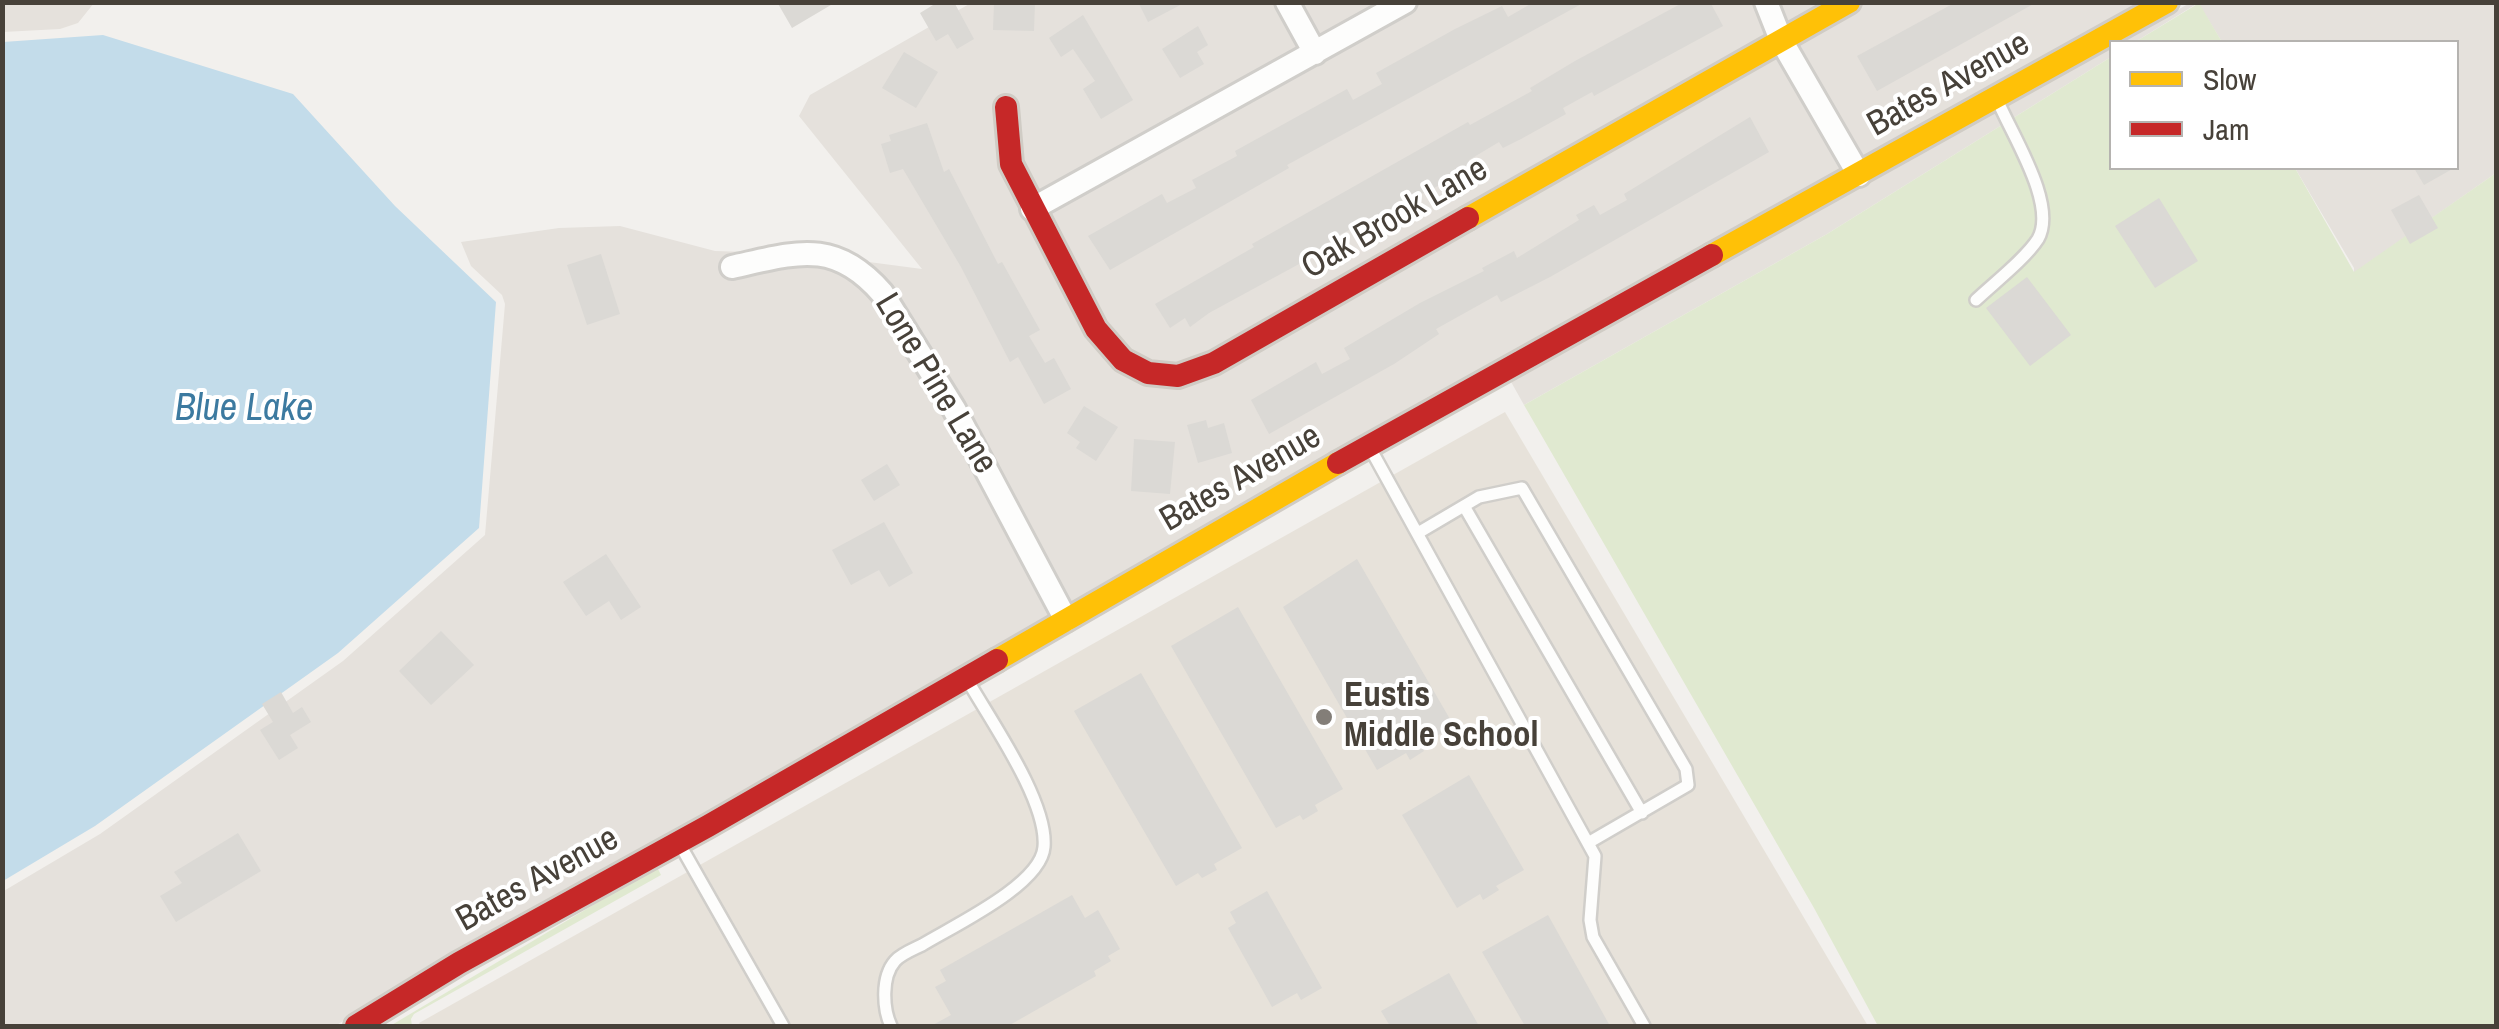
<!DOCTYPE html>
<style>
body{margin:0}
#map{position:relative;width:2499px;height:1029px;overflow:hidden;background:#f2f0ed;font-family:"Archivo Narrow",sans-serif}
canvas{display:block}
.frame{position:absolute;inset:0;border:5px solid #474139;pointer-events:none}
.legend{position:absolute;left:2109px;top:40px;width:350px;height:130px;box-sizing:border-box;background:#fff;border:2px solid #b5b3b0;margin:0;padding:12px 18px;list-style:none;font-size:30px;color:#474139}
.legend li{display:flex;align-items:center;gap:20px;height:50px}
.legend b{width:50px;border:2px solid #b5b3b0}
</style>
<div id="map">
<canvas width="2499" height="1029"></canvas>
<div class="frame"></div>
<ul class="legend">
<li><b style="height:12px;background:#ffc107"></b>Slow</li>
<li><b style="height:12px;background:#c62828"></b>Jam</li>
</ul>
</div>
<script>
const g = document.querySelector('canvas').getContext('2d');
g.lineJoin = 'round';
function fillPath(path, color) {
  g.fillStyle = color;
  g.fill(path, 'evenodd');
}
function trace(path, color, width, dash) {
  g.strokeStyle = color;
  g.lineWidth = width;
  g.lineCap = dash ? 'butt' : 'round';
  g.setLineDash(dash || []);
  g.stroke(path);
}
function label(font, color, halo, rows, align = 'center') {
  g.font = font + ' "Archivo Narrow",sans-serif';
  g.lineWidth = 8;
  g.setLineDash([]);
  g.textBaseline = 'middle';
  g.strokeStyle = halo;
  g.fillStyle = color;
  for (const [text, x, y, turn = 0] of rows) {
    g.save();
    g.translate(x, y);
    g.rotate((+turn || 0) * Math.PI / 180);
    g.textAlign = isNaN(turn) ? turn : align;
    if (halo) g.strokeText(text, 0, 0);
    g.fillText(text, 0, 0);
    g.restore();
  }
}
const residential = new Path2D(`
 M3,2H94V3L78,23L60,29L3,32Z
 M971,3H2144L453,954L335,1026H3L2,892L100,834L343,661L485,535L505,304L502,295L471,266L461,242L559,228L620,226L715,251L808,254L922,269L799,116L810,95Z
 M2190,3H2496V173L2354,273V268L2295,168H2456V42H2222L2198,3L2135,42H2119Z
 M2111,47V57L1827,234L1524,405L1510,380Z`);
const education = new Path2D(`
 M1505,412L1868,1026H421L419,1023Z`);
const green = new Path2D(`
 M2199,3L2222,42H2135Z
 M2111,57L2112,168H2295L2354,272L2496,173V1026H1878L1814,908L1524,405L1827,234Z
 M657,867L661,875L414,1014L411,1019L412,1026H390Z`);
const water = new Path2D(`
 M103,35L293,94L395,206L496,302L479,528L338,653L95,826L3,881V42Z`);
const building = new Path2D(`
 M777,2H836L792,28Z
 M938,2H954L974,39L957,49L948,34L936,41L920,13Z
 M994,2H1035L1034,31L993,30Z
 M1138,2H1186L1148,22Z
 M1534,2H1585L1287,165L1289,168L1110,270L1088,236L1162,194L1167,203L1196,188L1192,180L1237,156L1235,151L1347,89L1353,100L1382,84L1376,73L1455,29L1502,6L1508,17Z
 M1684,2H1710L1723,26L1594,96L1592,92L1563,108L1566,114L1521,139L1503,148L1499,142L1469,160L1472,167L1458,176L1331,239L1334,245L1209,313L1190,327L1185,318L1170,328L1155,304L1254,247L1252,244L1468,122L1470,125L1532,91L1530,88L1575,61Z
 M1956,2H2037L1877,91L1857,56Z
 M1083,15L1133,100L1101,119L1083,89L1095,81L1073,49L1061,57L1049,38Z
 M1198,26L1208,45L1197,52L1204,64L1180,78L1162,49Z
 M904,52L938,72L916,108L882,88Z
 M1750,117L1769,152L1550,277L1501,302L1497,295L1436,329L1439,334L1394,364L1269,434L1251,400L1316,362L1322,374L1350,359L1344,348L1420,303L1484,271L1482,268L1514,251L1517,258L1579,220L1576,215L1594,205L1600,215L1627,200L1624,194Z
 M927,123L944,172L949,169L998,264L1002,262L1040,330L1029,336L1045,363L1054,358L1071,389L1044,404L1018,357L1010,362L961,267L903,169L890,173L881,144L891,141L889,135Z
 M2414,168H2454L2424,185Z
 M2419,195L2438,228L2410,244L2391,210Z
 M2159,198L2198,261L2155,288L2115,226Z
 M601,254L620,314L587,325L567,265Z
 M2027,277L2071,335L2030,366L1986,308Z
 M1084,406L1118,427L1096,461L1076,448L1080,442L1067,433Z
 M1206,420L1208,428L1224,423L1232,453L1198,463L1187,425Z
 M1134,439L1175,442L1170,494L1131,491Z
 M887,464L900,485L874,501L861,480Z
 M884,522L913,573L889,587L879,570L851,585L832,550Z
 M606,554L641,607L621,620L609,601L586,616L563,582Z
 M1357,559L1454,726L1421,745L1424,751L1410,760L1406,753L1377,770L1283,607Z
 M1238,607L1343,789L1315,805L1318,811L1303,820L1300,815L1276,828L1171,646Z
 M441,631L474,665L431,705L399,671Z
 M1141,673L1242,848L1214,864L1217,870L1202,878L1198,873L1176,886L1074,711Z
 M281,692L293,713L302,707L311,722L290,735L298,748L279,760L260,730L273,722L262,704Z
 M1469,775L1524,870L1496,886L1499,890L1483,900L1480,894L1457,908L1402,815Z
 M238,833L261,871L176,922L160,896L182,883L174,872Z
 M1267,891L1322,988L1301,1000L1297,993L1272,1007L1228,928L1236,923L1230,912Z
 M1072,895L1085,918L1098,910L1120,949L1108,956L1111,961L1094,971L1096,976L1008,1026H931L951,1015L935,987L946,981L940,970Z
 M1548,915L1610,1026H1525L1482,952Z
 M1449,973L1479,1026H1390L1381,1011Z`);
const lane = new Path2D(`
 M1976,300C1994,283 2025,259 2038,239C2058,204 2010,132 1997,99
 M1369,446L1595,856L1590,920L1593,937L1644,1026
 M1464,506L1642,813
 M1418,533L1479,497L1522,488L1686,769L1688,785L1588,843
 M679,843L783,1026
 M891,1026C883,1009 881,977 895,961C901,954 914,949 922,945C953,926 1041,885 1044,847C1048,802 991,721 968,681`);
const street = new Path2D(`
 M1287,2L1315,53
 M1766,2L1781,40L1859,175
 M1032,209L1405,2
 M732,267C796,253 834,238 882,293L954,409L1066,620`);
const slow = new Path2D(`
 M1468,218L1849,2
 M1712,255L2167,2
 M997,660L1338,463`);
const jam = new Path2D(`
 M1006,107L1011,164L1096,329L1123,360L1148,373L1178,376L1214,363L1468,218
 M1338,463L1712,255
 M356,1026L459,963L708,826L997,660`);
const markers = [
 [1324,717,10,"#837e78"]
];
const streetNames = [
 ["Bates Avenue",1949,85,-29],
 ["Oak Brook Lane",1395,219,-30],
 ["Lone Pine Lane",935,384,59],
 ["Bates Avenue",1241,479,-30],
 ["Bates Avenue",538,880,-29]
];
const poiNames = [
 ["Eustis",1344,697],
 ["Middle School",1344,737]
];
const waterNames = [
 ["Blue Lake",244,410]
];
fillPath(residential, '#e5e1dc');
fillPath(education, '#e7e2da');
fillPath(green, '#e0e9d0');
fillPath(water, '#c3dcea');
fillPath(building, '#dbd9d5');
trace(lane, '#d0ceca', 16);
trace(street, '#d0ceca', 28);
trace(slow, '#d0ccc5', 28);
trace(jam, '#d0ccc5', 28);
trace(lane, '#fdfdfc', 11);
trace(street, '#fdfdfc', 22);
trace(slow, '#ffc107', 22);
trace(jam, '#c62828', 22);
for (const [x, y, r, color] of markers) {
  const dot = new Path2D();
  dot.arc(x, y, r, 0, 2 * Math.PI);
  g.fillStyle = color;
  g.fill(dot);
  trace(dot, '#fff', 4);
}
label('35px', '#474139', '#fff', streetNames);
label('bold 35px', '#474139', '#fff', poiNames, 'left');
label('italic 38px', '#3c7aa0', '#fff', waterNames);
</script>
